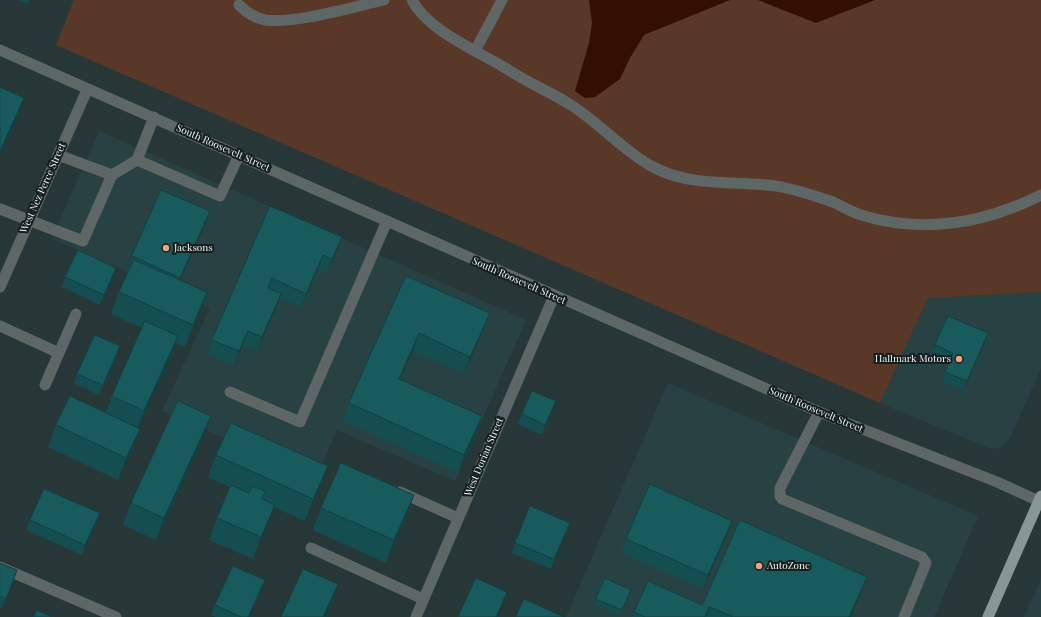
<!DOCTYPE html>
<style>
body{margin:0}
canvas{display:block;background:#273738}
</style>
<canvas width="1041" height="617"></canvas>
<script>
const g = document.querySelector('canvas').getContext('2d');
g.lineJoin = 'round';
function fillPath(path, color) {
  g.fillStyle = color;
  g.fill(path, 'evenodd');
}
function trace(path, color, width, dash) {
  g.strokeStyle = color;
  g.lineWidth = width;
  g.lineCap = dash ? 'butt' : 'round';
  g.setLineDash(dash || []);
  g.stroke(path);
}
function label(font, color, halo, rows, align = 'center') {
  g.font = font + ' "Playfair Display",serif';
  g.lineWidth = 4;
  g.setLineDash([]);
  g.textBaseline = 'middle';
  g.strokeStyle = halo;
  g.fillStyle = color;
  for (const [text, x, y, turn = 0] of rows) {
    g.save();
    g.translate(x, y);
    g.rotate((+turn || 0) * Math.PI / 180);
    g.textAlign = isNaN(turn) ? turn : align;
    if (halo) g.strokeText(text, 0, 0);
    g.fillText(text, 0, 0);
    g.restore();
  }
}
const built = new Path2D(`
 M99,131L526,320L455,481L337,430L316,478L162,411L210,308L52,239Z
 M1041,292V368L1009,440L1001,447L992,449L880,403L928,298Z
 M668,383L978,516L934,617H566Z
 M1041,579V617H1024Z`);
const green = new Path2D(`
 M74,0H1041V292L928,298L880,403L56,45Z`);
const water = new Path2D(`
 M589,0H730L644,35L630,58L620,79L595,97L585,98L575,91L589,43L592,23Z
 M758,0H875L816,23Z`);
const service = new Path2D(`
 M412,0C428,31 478,51 507,69C528,83 553,93 574,107C601,125 626,153 655,168C694,188 741,180 782,187C800,191 816,196 833,202C842,206 851,212 861,215C923,234 985,223 1041,195
 M239,5C246,12 255,18 265,20C295,24 353,7 384,0
 M475,51L502,0
 M58,155L112,175
 M137,160L154,117
 M0,209L83,241L112,175L137,160L220,196L239,155
 M0,326L59,353
 M45,385L76,314
 M230,392L300,422L387,221
 M819,412L780,488V496L782,499L922,557L926,563L904,617
 M400,492L458,518
 M311,548L423,599`);
const minor = new Path2D(`
 M0,287L87,90
 M0,567L116,617
 M416,617L554,296`);
const tertiary = new Path2D(`
 M0,50L819,412L997,482L1041,502`);
const primary = new Path2D(`
 M988,617L1041,496`);
const wall = new Path2D(`
 M19,0H29L28,4Z
 M270,206L337,251L327,273L318,269L301,307L279,298L276,308L257,351L243,345L234,365L207,354L212,340Z
 M210,211L205,225L180,280L207,292L199,315L185,347L175,343L170,358L138,428L140,429L132,451L118,480L48,447L56,425L106,413L112,396L142,328L111,314L119,292L129,271L127,270L132,256Z
 M406,276L490,313L483,330L464,374L413,351L400,380L482,416L476,434L458,473L343,421L349,403Z
 M65,277L113,278L100,305L62,287Z
 M988,333L985,343L963,391L942,382L949,363L932,355L935,345Z
 M117,356L99,395L74,383L77,374Z
 M552,410L542,435L518,424L522,414Z
 M203,439L156,540L123,525L131,503Z
 M216,455L320,488L305,521L274,507L267,528L253,559L209,540L217,518L230,487L208,477Z
 M321,508L406,517L386,563L313,530Z
 M100,513L96,523L82,555L26,530L30,520Z
 M732,521L727,535L703,589L621,553L626,539Z
 M570,523L551,569L512,553L515,543Z
 M0,563L14,580L2,608H0Z
 M261,590L249,617H216L211,615L215,605Z
 M631,590L620,615L594,604L596,599Z
 M860,595L851,617H632L634,612L702,605Z`);
const shadedWall = new Path2D(`
 M24,98L16,120L0,155V151Z
 M210,211L205,225L175,292L180,278Z
 M342,237L337,251L327,273L332,259Z
 M323,255L318,269L301,307L306,294Z
 M116,268L113,278L100,305L104,295Z
 M207,292L199,315L185,347L193,325Z
 M281,294L276,308L257,351L262,337Z
 M490,313L483,330L464,374L470,357Z
 M248,331L243,345L234,365L239,351Z
 M419,333L413,351L392,396L399,379Z
 M988,333L985,343L963,391L967,381Z
 M178,336L170,358L136,433L144,411Z
 M120,346L117,356L99,395L103,385Z
 M556,401L552,410L542,435L545,425Z
 M211,416L203,439L156,540L164,518Z
 M482,416L476,434L458,473L464,455Z
 M140,429L132,451L118,480L126,458Z
 M328,466L320,488L305,521L313,499Z
 M414,495L406,517L386,563L394,540Z
 M275,505L267,528L253,559L261,537Z
 M100,513L96,523L82,555L85,545Z
 M732,521L727,535L703,589L708,575Z
 M570,523L566,533L551,569L554,559Z
 M17,570L14,580L2,608L6,599Z
 M867,577L860,595L851,617H849Z
 M265,580L261,590L249,617H248Z
 M338,584L330,607L325,617H323Z
 M507,592L504,602L497,617H496Z`);
const building = new Path2D(`
 M0,87L24,98L0,151Z
 M161,190L210,211L180,278L132,256Z
 M270,206L342,237L332,259L323,255L306,294L272,278L268,288L281,294L262,337L248,331L239,351L212,340Z
 M78,250L116,268L104,295L65,277Z
 M134,260L207,292L193,325L119,292Z
 M406,276L490,313L470,357L419,333L399,379L482,416L464,455L349,403Z
 M948,316L988,333L967,381L945,372L953,353L935,345Z
 M145,321L178,336L144,411L112,396Z
 M95,335L120,346L103,385L77,374Z
 M532,391L556,401L545,425L522,414Z
 M70,396L140,429L126,458L56,425Z
 M178,401L211,416L164,518L131,503Z
 M231,423L328,466L313,499L216,455Z
 M341,463L414,495L394,540L321,508Z
 M650,484L732,521L708,575L626,539Z
 M231,485L249,493L252,486L265,491L262,499L275,505L261,537L217,518Z
 M44,489L100,513L85,545L30,520Z
 M530,506L570,523L554,559L515,543Z
 M740,520L867,577L849,617H731L732,616L709,607L705,617H645L634,612L648,581L702,605Z
 M0,563L17,570L6,599L0,596Z
 M233,566L265,580L248,617H241L215,605Z
 M303,569L338,584L323,617H281Z
 M476,578L507,592L496,617H458Z
 M605,578L631,590L622,610L596,599Z
 M524,599L564,617H516Z
 M37,610L52,617H34Z`);
const markers = [
 [166,248,4,"#f0a27a"],
 [959,359,4,"#f0a27a"],
 [759,566,4,"#f0a27a"]
];
const streetNames = [
 ["South Roosevelt Street",223,148,24],
 ["West Nez Perce Street",43,188,-66],
 ["South Roosevelt Street",519,281,24],
 ["South Roosevelt Street",816,410,23],
 ["West Dorian Street",484,457,-67]
];
const poiNames = [
 ["Jacksons",174,248],
 ["Hallmark Motors",951,359,"right"],
 ["AutoZone",767,566]
];
fillPath(built, '#284243');
fillPath(green, '#593828');
fillPath(water, '#320f00');
trace(service, '#5e6666', 11);
trace(minor, '#5e6666', 11);
trace(tertiary, '#5e6666', 11);
trace(primary, '#879798', 11);
fillPath(wall, '#154e50');
fillPath(shadedWall, '#114041');
fillPath(building, '#185b5d');
trace(building, '#114041', 1);
for (const [x, y, r, color] of markers) {
  const dot = new Path2D();
  dot.arc(x, y, r, 0, 2 * Math.PI);
  g.fillStyle = color;
  g.fill(dot);
  trace(dot, '#161d1d', 1.5);
}
label('10px', '#ebf5f6', '#161d1d', streetNames);
label('10px', '#ebf5f6', '#161d1d', poiNames, 'left');
</script>
